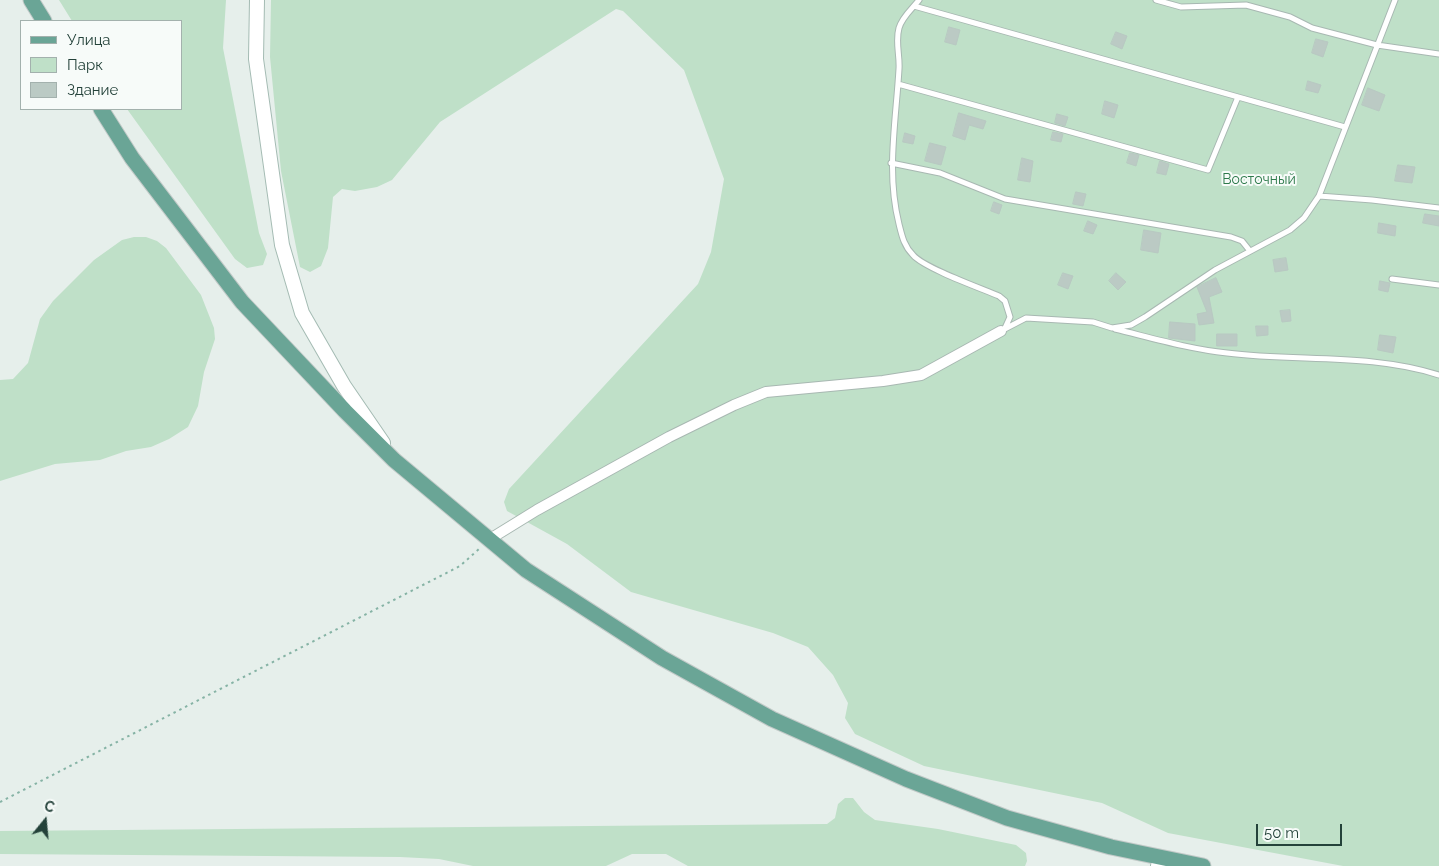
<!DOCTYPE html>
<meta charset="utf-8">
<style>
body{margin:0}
#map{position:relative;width:1439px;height:866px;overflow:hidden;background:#e6efeb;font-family:Raleway,sans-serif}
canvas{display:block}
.legend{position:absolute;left:20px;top:20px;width:162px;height:90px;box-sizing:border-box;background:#f7fbf9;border:1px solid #a3b1ad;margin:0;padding:6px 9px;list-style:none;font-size:15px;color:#24423a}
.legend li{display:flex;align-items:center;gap:10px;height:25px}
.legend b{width:25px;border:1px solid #a3b1ad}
.north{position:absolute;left:20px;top:796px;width:50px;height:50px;-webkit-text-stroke:4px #f7fbf9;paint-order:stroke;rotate:17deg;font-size:14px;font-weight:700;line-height:20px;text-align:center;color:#24423a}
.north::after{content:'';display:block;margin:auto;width:18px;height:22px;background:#24423a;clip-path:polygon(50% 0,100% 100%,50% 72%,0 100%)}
.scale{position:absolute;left:1256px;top:824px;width:86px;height:22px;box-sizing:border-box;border:2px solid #24423a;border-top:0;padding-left:6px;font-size:15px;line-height:18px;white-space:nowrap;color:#24423a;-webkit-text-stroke:4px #f7fbf9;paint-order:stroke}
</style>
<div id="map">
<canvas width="1439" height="866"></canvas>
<ul class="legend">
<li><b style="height:6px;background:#6aa596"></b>Улица</li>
<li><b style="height:14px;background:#bfe0c8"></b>Парк</li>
<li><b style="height:14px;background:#bbcac4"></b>Здание</li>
</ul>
<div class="north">С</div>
<div class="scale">50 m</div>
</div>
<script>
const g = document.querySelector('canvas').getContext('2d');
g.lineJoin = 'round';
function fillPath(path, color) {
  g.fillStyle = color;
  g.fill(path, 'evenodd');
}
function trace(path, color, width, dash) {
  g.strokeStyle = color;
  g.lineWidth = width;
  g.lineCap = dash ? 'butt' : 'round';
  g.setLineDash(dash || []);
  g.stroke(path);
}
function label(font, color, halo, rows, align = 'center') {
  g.font = font + ' Raleway,sans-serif';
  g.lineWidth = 4;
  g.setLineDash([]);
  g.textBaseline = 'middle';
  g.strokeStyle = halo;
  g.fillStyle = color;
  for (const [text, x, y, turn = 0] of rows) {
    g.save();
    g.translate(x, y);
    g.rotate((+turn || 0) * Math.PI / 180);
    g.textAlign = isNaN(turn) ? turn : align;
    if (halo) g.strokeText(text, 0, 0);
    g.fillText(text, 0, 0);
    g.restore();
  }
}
const green = new Path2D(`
 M59,0H226L223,48L259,233L267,254L263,265L247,268L235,259L127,109H181V21H72Z
 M271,0H1439V866H1343L1168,833L1102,803L924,766L855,734L845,718L848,703L833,675L808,647L773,633L631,592L567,544L507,511L504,502L509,489L698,284L711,252L724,179L684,70L623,11L616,9L440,122L392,180L377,187L355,191L342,189L333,197L328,248L321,266L310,272L300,267L281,171L270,57Z
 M134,237H146L157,241L166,248L201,295L214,328L215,339L204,372L198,406L188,427L169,439L151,447L126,451L100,460L55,464L0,481V380L13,379L28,363L40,319L53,301L94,260L122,240Z
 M845,798H853L864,812L875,820L938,829L1016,845L1026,853L1027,861L1025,866H688L666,854H632L606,866H473L439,859L400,857L0,854V831L827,824L835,818L838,804Z`);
const building = new Path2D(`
 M949,27L960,30L956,45L945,42Z
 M1116,32L1127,36L1122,49L1111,44Z
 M1316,39L1328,42L1323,57L1312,53Z
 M1308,81L1321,85L1318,93L1306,90Z
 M1368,88L1385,95L1379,111L1362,105Z
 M1105,101L1118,105L1114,118L1102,114Z
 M959,113L986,121L983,129L969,125L965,140L953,136Z
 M1057,114L1068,117L1065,126L1055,123Z
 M1053,132L1063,134L1061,142L1051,140Z
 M905,133L915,136L913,144L903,142Z
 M930,143L946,147L941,165L925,161Z
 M1130,153L1139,155L1136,166L1127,163Z
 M1022,158L1033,161L1030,182L1018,180Z
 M1160,161L1169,164L1166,175L1157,173Z
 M1398,165L1415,167L1412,183L1395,181Z
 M1076,192L1086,194L1083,206L1073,204Z
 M994,202L1002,205L999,214L991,211Z
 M1425,214L1439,216V226L1423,223Z
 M1088,221L1097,225L1093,234L1084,231Z
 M1379,223L1396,226L1395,236L1378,233Z
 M1144,230L1161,233L1158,253L1141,250Z
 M1286,258L1288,270L1275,272L1273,260Z
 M1063,273L1073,276L1068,289L1058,285Z
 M1116,273L1126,282L1118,290L1109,281Z
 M1216,278L1222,292L1209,297L1214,323L1199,325L1197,314L1207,312L1197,287Z
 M1380,281L1390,283L1388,292L1379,290Z
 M1290,310L1291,321L1282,322L1280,311Z
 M1170,322L1195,324V341L1169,338Z
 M1256,326H1268V335L1257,336Z
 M1217,334H1237V346H1217Z
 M1380,335L1396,337L1393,353L1378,350Z`);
const path = new Path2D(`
 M0,802L460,566L479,549`);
const lane = new Path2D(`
 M919,0C912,9 902,17 899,28C895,42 900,55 899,69C896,121 886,173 899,224C902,236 904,246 913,255C924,268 980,288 999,296L1005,301L1010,317L1005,328
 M1156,0L1181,7L1246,5L1290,17L1312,28L1377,45L1439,54
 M914,6L1345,127
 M898,84L1208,170L1238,97
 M891,163L940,173L1005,199L1231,237L1242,241L1250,251
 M1319,196L1372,200L1439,208
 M1392,279L1439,285
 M1115,329C1152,338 1189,349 1227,353C1298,362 1370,353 1439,375
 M1001,331L1026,318L1093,322L1112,328L1131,325L1145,317L1215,270L1290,230L1304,218L1319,196L1395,0`);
const street = new Path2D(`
 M490,539L537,510L669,437L734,405L766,392L883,381L921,375L1001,331`);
const secondary = new Path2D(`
 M257,0L256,59L282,245L302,313L344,386L383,443
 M1158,866L1174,861`);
const primary = new Path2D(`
 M31,0L44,21
 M101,109L132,158L242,302L345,411L394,460L526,570L662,658L772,719L906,779L1007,818L1111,847L1203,866`);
const parkNames = [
 ["Восточный",1259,180]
];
fillPath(green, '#bfe0c8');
fillPath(building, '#bbcac4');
trace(building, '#b8c9c2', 1);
trace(lane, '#a8b8b2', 7);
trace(street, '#a8b8b2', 12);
trace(secondary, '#a4bbb3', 16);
trace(primary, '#c2cac8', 17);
trace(path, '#86b3a5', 2, [2.5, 4]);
trace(lane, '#fff', 5);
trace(street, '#fff', 10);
trace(secondary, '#fff', 14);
trace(primary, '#6aa596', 15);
label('14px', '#2d7a4b', '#f7fbf9', parkNames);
</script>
